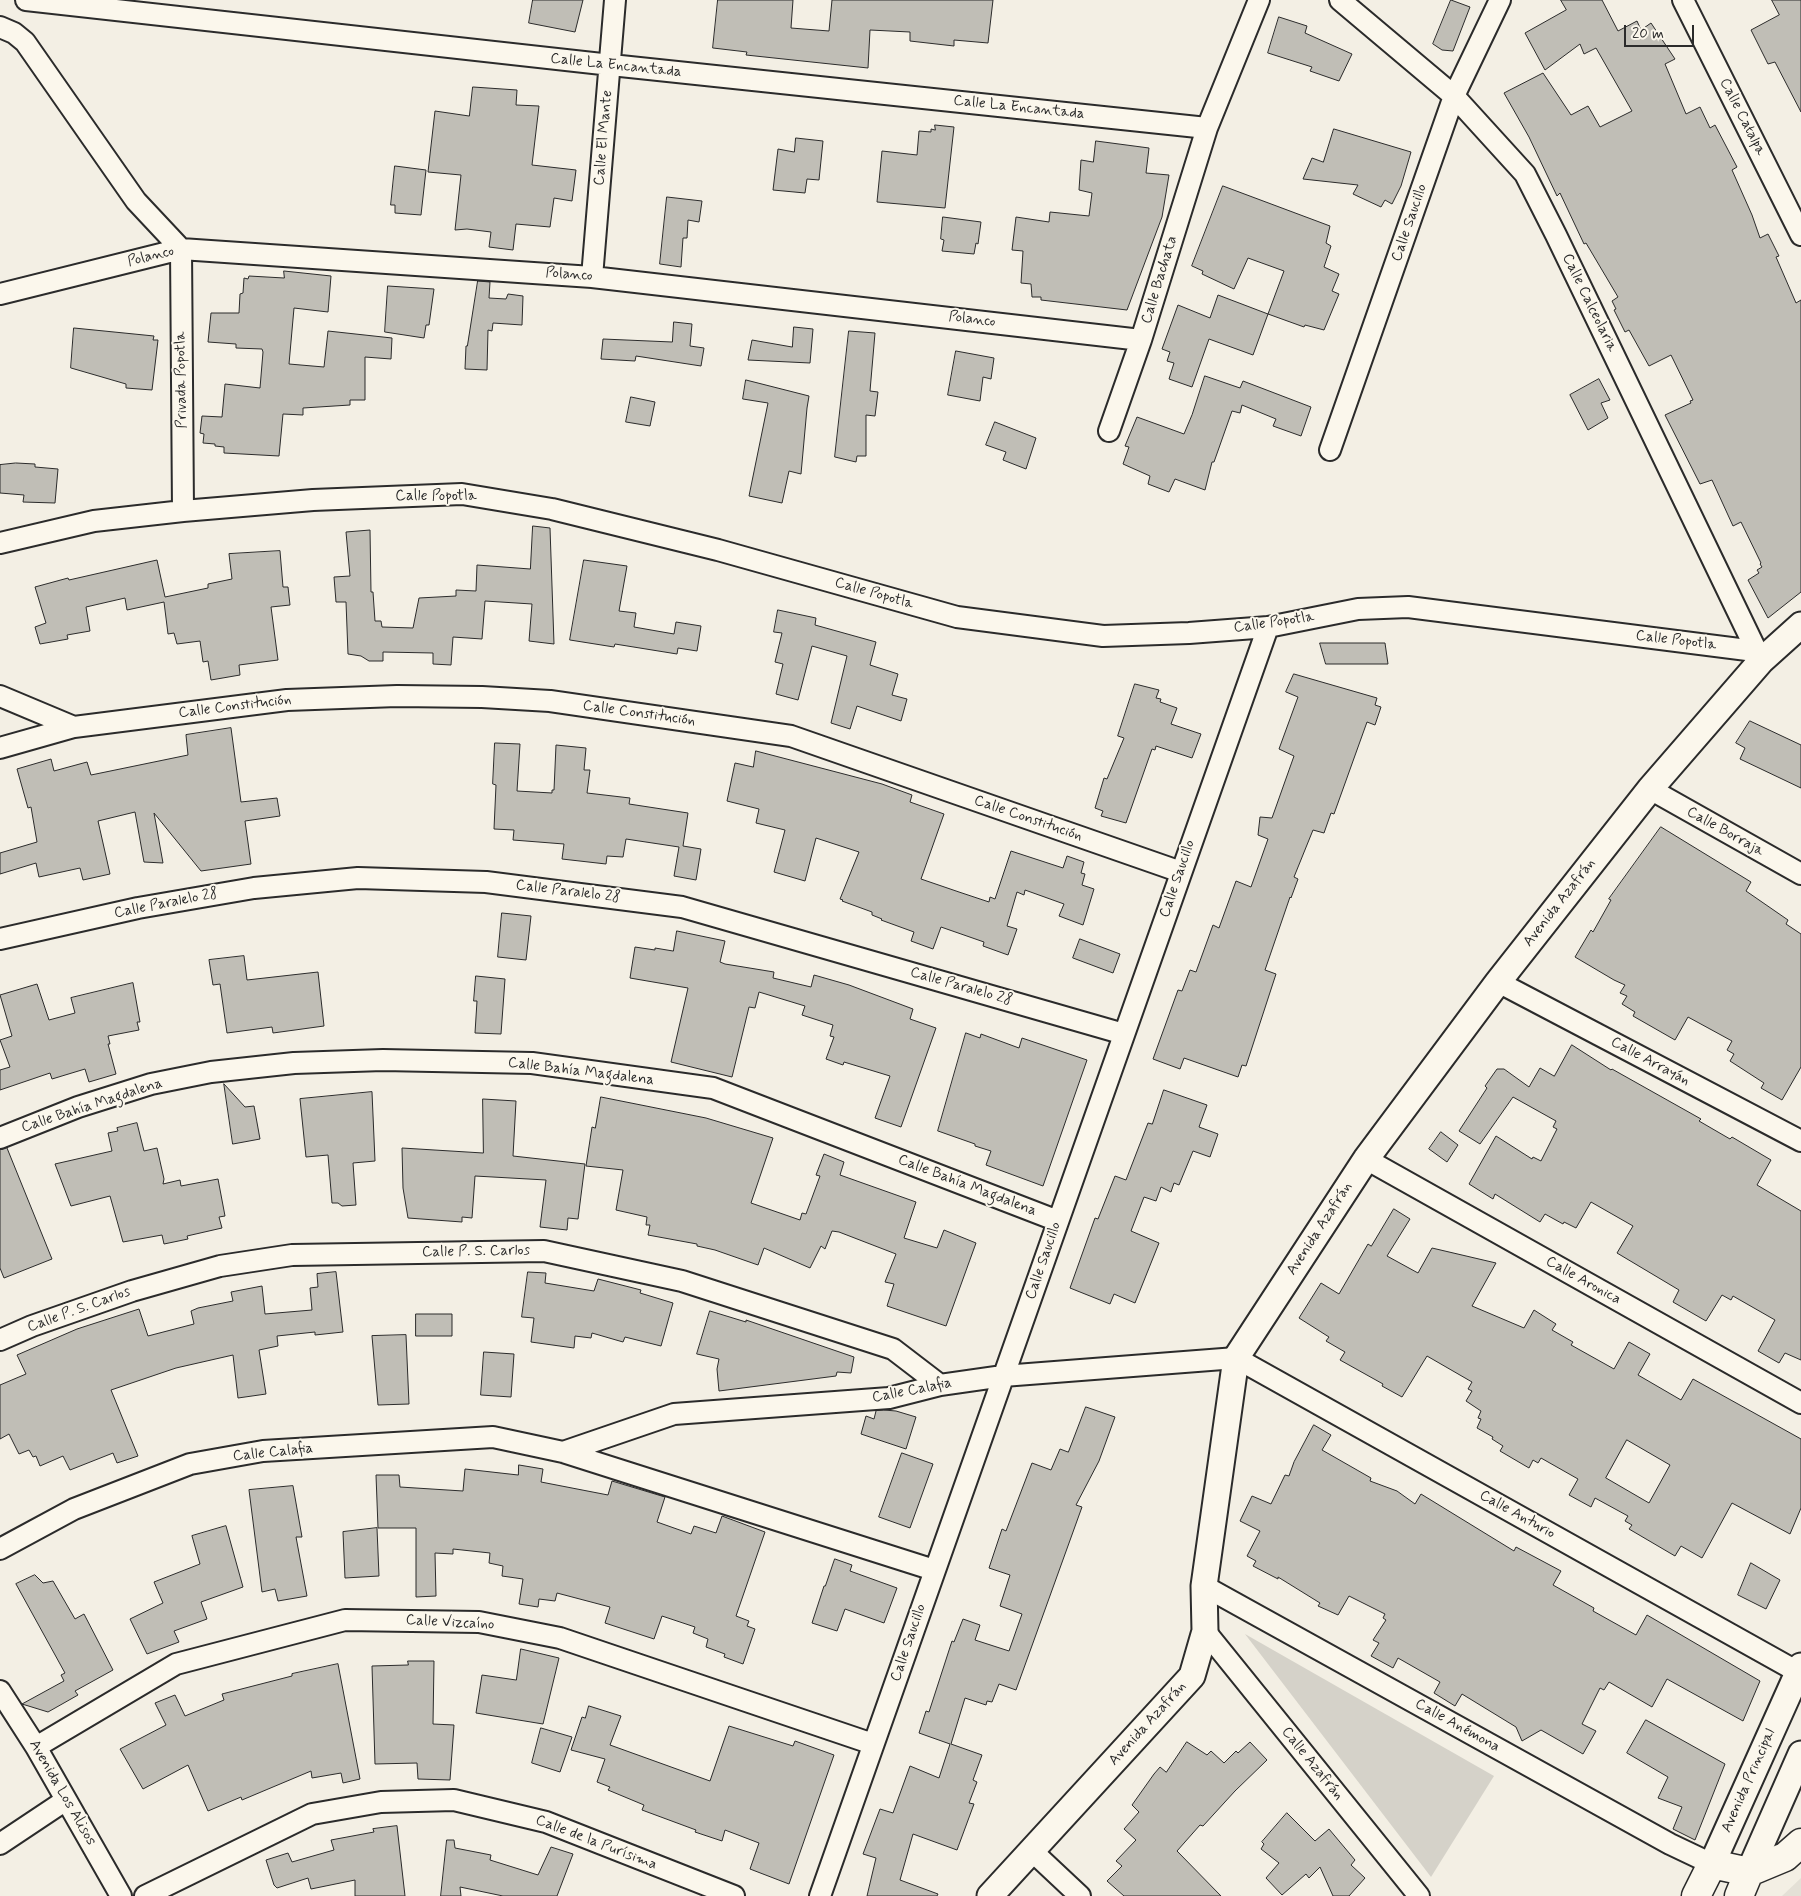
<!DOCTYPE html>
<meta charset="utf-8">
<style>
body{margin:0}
#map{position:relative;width:1801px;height:1896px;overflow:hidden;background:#f3efe4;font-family:Mynerve,sans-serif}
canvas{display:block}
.scale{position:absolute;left:1624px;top:25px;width:70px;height:22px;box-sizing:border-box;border:2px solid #2b2b2b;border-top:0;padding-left:6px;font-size:15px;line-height:18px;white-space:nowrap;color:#2b2b2b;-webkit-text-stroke:4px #fbf7ec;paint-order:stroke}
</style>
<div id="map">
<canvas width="1801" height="1896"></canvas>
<div class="scale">20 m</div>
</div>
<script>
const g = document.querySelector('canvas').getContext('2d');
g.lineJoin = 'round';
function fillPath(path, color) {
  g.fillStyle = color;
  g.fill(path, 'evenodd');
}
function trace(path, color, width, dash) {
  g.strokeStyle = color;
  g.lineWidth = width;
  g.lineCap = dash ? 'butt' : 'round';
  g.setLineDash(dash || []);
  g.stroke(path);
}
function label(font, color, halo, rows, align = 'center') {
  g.font = font + ' Mynerve,sans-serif';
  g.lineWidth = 4;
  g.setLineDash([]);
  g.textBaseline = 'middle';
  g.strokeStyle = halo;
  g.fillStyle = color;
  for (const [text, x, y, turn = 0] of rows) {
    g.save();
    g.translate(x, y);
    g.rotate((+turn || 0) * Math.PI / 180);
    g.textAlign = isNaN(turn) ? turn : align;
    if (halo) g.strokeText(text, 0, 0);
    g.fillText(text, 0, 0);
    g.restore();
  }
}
const built = new Path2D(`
 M1801,1878V1896H1782Z`);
const green = new Path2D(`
 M1245,1634L1494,1776L1431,1877Z`);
const building = new Path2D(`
 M533,0H583L575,32L529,23Z
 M718,0H793L791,28L829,31L832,0H993L988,43L954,40V46L910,41V32L870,30L868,68L746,55L747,52L713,48Z
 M1451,0L1470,7L1453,51L1442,50L1433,44Z
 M1561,0H1602L1618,31L1637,21L1641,30L1651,23L1675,59L1665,64L1686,114L1700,107L1710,128L1715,125L1737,167L1732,170L1752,215L1760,238L1768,234L1779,256L1776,257L1796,303L1801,300V592L1768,618L1748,580L1759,573L1757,570L1762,567L1760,564L1761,563L1741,522L1733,526L1712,480L1700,484L1665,415L1691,403L1690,401L1693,400L1671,355L1649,366L1629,330L1625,332L1614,310L1616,309L1612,301L1618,297L1586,243L1584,244L1560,193L1557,196L1529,137L1504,93L1543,73L1571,115L1588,106L1600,127L1632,111L1596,48L1584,54L1580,44L1545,70L1525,33L1566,10Z
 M1772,0H1801V112L1775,62L1768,64L1751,30L1779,15Z
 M1279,17L1307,26L1305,33L1352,54L1339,81L1310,71L1312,67L1268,53Z
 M473,87L517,90L516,105L539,106L532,165L576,170L572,201L554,198L550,227L516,224L513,250L489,247L491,232L467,229L455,230L461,175L428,172L435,111L469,116Z
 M935,125L954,127L945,208L877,202L882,151L917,155L919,131L931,132V129L935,130Z
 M1334,129L1411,152L1401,186L1392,204L1385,200L1381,207L1353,194L1358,185L1303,179L1312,158L1323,162Z
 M796,138L823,141L819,180L807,179L805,193L773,190L778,149L794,152Z
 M1096,141L1149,148L1146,173L1169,175L1162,217L1127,310L1041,300V297H1032L1031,284L1021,283L1023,251L1012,250L1016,217L1049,222L1050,212L1089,216L1092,193L1079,190L1081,160L1093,162Z
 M395,166L426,170L421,215L395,213V205H391Z
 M1223,186L1330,226L1326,243L1331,246L1324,267L1339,274L1332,291L1339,294L1324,330L1305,325L1304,327L1268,314L1253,355L1209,339L1192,387L1169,379L1174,363L1167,361L1170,352L1162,349L1178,305L1210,318L1218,295L1268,314L1284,271L1248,258L1234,289L1202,274L1203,271L1192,266Z
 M667,197L702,201L699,222L688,220L687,238H683L681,267L660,264Z
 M943,217L981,222L978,244L976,243L974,254L942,251L944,240L941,239Z
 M284,271L331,276L328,312L294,308L289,364L324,367L328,331L392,338L391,359L365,357V400H350V405L303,408V415L283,414L279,456L224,453V447L215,446V444L203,443L204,434L200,433L202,416L222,417L225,384L260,388L263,352L262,349L236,348V344L208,342L211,313H239L240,294L243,293L244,278L248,279L249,276L284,278Z
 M478,281L490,282L489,298L506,299L508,294L523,296L522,325L493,323L492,331L488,330L487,370L465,369L466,346H467Z
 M388,286L434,289L429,325H426L424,338L385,332Z
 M674,322L692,324L690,346L704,348L701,366L636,356L635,361L601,359L603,339L672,342Z
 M794,327L813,329L810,363L748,360L752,340L792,347Z
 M74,328L154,336L153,340H158L152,390L126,388V384L71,368Z
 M849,331L875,333L870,391L878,392L875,416L866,415V456H857L856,462L835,457Z
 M956,351L994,358L991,379L983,377L980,401L948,395Z
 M1205,376L1240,388L1243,381L1311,407L1301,436L1273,426L1276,419L1242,405L1240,413L1232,411L1214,462H1212L1205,490L1175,479L1169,492L1148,484L1150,476L1123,464L1129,447L1125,446L1137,417L1184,434L1192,415Z
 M1599,379L1610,400L1601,403L1608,418L1588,430L1570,395Z
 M746,380L809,396L807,408L801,474L789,471L782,503L749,496L768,403L743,399Z
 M631,397L655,402L650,426L626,422Z
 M995,422L1036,438L1026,469L1003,460L1006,452L986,445Z
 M16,463L35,464V467L58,469L55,503L23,502L24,495L0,493V465Z
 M533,526L550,528L554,644L529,641L532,604L485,601L482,639L453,637L451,665L433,664V653L383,652V661H369L361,656L348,654L346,602H336L334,577L350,576L346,532L370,530L371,592H373L375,621H381L382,627L413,628L419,598L456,596V590L476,591L477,565L530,569Z
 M280,551L283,587H288L290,605L271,607L278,660L239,665L240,675L211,680L208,661L203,662L200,641L177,644L174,633L168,634L164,602L127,610L125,598L86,607L90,631L67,635L68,639L40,644L35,627L46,623L35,587L68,578L69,580L157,560L165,597L208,588V584L232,579L229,554Z
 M584,560L627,566L619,611L636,613L634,627L674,634L676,622L701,626L697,651L678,648L677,654L615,644L614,647L570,640Z
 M778,610L816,618L815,625L876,642L870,665L898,674L892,695L907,699L901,721L857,706L850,729L831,723L847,656L812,646L798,700L776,694L783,664L775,662L782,633L774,632Z
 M1320,643H1385L1388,664H1326Z
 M1294,674L1377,698L1375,705L1381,707L1375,725L1367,722L1334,814L1331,813L1324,833L1313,830L1294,877L1298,879L1291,898L1290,897L1265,970L1276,974L1246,1066L1242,1065L1238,1077L1184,1058L1180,1069L1153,1059L1178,990L1182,991L1190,970L1196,972L1213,925L1219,928L1236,881L1251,887L1268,839L1258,835L1260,817L1272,818L1294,756L1279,749L1298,697L1286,692Z
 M1135,684L1159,690L1156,698L1161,699L1160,702L1177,708L1171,724L1201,734L1192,758L1156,746L1155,750L1152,749L1126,823L1101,816L1103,811L1095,808L1104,778L1107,779L1124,738L1118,736Z
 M1750,721L1801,745V788L1740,759L1745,748L1736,743Z
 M231,728L241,802L277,798L280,816L245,821L251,864L201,871L154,813L163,863L144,862L135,812L98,821L110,874L83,880L80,868L39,877L36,863L0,874V853L37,842L31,807L28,808L17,769L51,759L54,771L87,762L91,775L188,755L186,735Z
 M495,743L520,744L517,791L552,793V790H554L556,745L586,748L584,770H590L587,793L630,798L629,804L688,813L683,846L701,849L696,880L674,876L679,847L626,839L623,857L607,856L606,864L562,859L564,844L513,840L514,830L494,829L496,785L493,784Z
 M756,751L882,784L912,795L910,802L944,814L921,879L959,892L989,902L990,897L995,899L1011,851L1063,868L1067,856L1084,862L1081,873L1085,874L1082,885L1094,889L1083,925L1059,916L1064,904L1025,890L1024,895L1017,892L1007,926L1017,929L1008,955L983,946L984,942L941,927L933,949L911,941L914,932L881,920L882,919L872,915V912L842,901L843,900L840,899L859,852L816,838L805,881L774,872L785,830L756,823L759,809L727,801L735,763L753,767Z
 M1661,827L1751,882L1746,891L1788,920L1786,924L1801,934V1067L1782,1100L1761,1088L1764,1083L1730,1061L1734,1054L1727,1050L1732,1041L1688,1017L1675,1040L1633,1016L1635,1012L1622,1004L1627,996L1620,993L1625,985L1614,980L1575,957L1591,930L1593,932L1611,900L1609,899Z
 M502,913L531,916L526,960L498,957Z
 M677,931L725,941L720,962L725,964L774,972L773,978L811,987L814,975L849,985L913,1009L910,1019L936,1028L901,1127L875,1118L890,1076L844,1062L843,1065L826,1059L834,1037L830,1036L833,1025L802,1015L805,1006L759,992L755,1008L749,1007L732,1077L671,1062L688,988L630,978L635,947L655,950V948L673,951Z
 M1080,939L1120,954L1113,973L1073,958Z
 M244,956L247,980L318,972L324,1026L273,1033L272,1027L227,1033L220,984L213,985L209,960Z
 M476,976L505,979L501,1034L475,1033L477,1001H474Z
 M133,983L140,1022H137L139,1030L108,1036L110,1044H108L116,1074L89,1082L85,1069L52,1079L50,1073L0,1090V1070L10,1067L0,1040L12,1036L0,995L37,984L49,1020L75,1013L71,998Z
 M966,1033L980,1038L981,1034L1019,1048L1022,1038L1087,1060L1043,1186L986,1165L991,1151L975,1146V1144L938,1131Z
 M1572,1045L1611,1070L1612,1069L1701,1119L1699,1121L1730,1139L1732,1137L1771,1160L1757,1185L1801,1211V1360L1785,1353L1779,1363L1758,1351L1775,1320L1733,1296L1731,1300L1722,1295L1706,1321L1673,1302L1679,1290L1617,1253L1633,1226L1591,1202L1576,1228L1564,1222L1563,1224L1545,1214L1540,1222L1495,1194L1493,1199L1469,1184L1496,1136L1532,1159L1533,1157L1541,1161L1557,1129L1553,1127L1556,1121L1513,1097L1480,1144L1459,1131L1487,1088L1485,1086L1497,1069H1504L1529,1087L1540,1068L1554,1076Z
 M224,1084L245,1107L254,1106L260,1139L233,1144Z
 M1164,1090L1207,1105L1199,1127L1218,1134L1210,1157L1193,1151L1179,1185L1174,1183L1171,1192L1161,1187L1156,1201L1144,1197L1131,1231L1159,1243L1135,1303L1114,1294L1110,1304L1070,1288L1095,1218L1098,1219L1115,1176L1126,1180L1148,1123L1152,1124Z
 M372,1092L375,1161L353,1163L356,1205L342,1206L338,1203H332L328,1155L306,1157L300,1099Z
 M601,1097L706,1118L773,1138L751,1203L800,1220L802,1213L806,1214L820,1176L816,1175L824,1154L844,1162L840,1175L916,1202L904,1238L937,1248L944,1230L976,1243L946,1326L887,1306L894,1284L885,1282L896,1254L839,1232L832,1231L825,1249L821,1246L810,1268L764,1248L758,1265L715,1250L697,1246V1244L648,1235L650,1225H646L647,1217L616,1210L623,1170L586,1166L592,1127L595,1128Z
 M483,1099L516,1101L513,1156L585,1164L578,1219L568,1218L567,1230L540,1227L546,1180L475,1176L472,1218L462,1217V1222L408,1218L403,1188L402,1148L483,1153Z
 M137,1123L144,1151L157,1148L164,1179L163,1184L180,1180L181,1186L218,1179L225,1216L219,1217L222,1228L187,1236L188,1239L164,1244L162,1235L123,1242L110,1196L71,1206L55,1164L112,1151L108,1133L118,1131L117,1128Z
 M1441,1132L1458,1145L1447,1162L1429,1149Z
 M7,1148L52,1259L4,1278L0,1268V1150Z
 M1394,1209L1410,1219L1387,1256L1418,1273L1432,1248L1496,1263L1472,1306L1524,1328L1534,1310L1556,1324L1552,1330L1573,1342L1571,1345L1614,1369L1629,1342L1650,1354L1638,1375L1681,1400L1693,1379L1801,1439V1508L1790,1534L1732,1503L1702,1558L1681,1546L1675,1556L1629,1529L1632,1525L1625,1521L1628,1516L1595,1498L1591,1507L1569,1495L1578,1479L1541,1458L1538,1463L1533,1460L1529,1468L1500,1451L1503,1446L1492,1439L1493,1437L1477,1428L1481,1419L1478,1418L1481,1411L1466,1401L1472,1391L1468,1389L1472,1382L1427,1356L1402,1397L1382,1386L1383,1384L1340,1360L1345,1352L1326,1341L1329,1337L1299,1318L1321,1283L1339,1294L1368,1244L1371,1246ZM1627,1440L1670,1465L1649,1503L1606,1478Z
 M336,1272L343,1332L315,1335V1332L277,1336L278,1346L259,1350L266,1394L238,1398L233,1355L176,1368L111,1390L138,1456L117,1463L113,1453L70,1470L63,1456L40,1466L36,1456L33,1457L29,1450L19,1454L9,1434L0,1439V1385L26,1374L17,1355L77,1329L139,1309L148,1336L194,1324L191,1311L198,1308L233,1301L231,1292L262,1286L265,1314L312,1310L310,1288L318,1287L317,1274Z
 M528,1272L546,1273L545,1283L594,1291L598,1279L641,1290L640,1293L673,1303L661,1346L625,1337L623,1342L592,1333L591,1338L575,1336L574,1348L531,1342L534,1318L522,1317Z
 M710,1311L746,1322V1320L854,1357L851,1373L837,1372L836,1376L719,1391L717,1369L719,1359L697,1354Z
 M416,1314H452V1336H416Z
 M406,1335L409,1404L378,1405L372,1336Z
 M484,1352L514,1354L511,1397L481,1395Z
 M1086,1407L1115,1417L1099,1461L1076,1505L1082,1507L1016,1690L999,1684L992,1702L987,1701L986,1705L965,1698L951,1744L982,1755L973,1780L977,1782L969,1803L974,1804L957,1850L913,1834L900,1880L938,1894L937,1896H867L876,1858L863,1854L880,1809L893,1813L910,1766L939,1778L950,1744L919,1733L926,1711L929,1712L952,1641L954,1642L963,1619L980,1625L975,1640L1009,1651L1022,1614L1000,1606L1010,1575L989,1568L1002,1529L1006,1531L1032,1463L1051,1470L1060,1449L1068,1452Z
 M884,1410L896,1411L916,1417L906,1449L861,1434L866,1416L874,1419L876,1411Z
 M1314,1425L1331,1435L1322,1450L1371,1478L1370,1481L1397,1491L1415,1504L1421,1494L1514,1551L1516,1547L1561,1571L1553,1585L1594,1608L1593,1611L1636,1635L1647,1615L1760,1681L1743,1721L1667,1679L1652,1707L1609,1682L1604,1690L1600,1688L1582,1724L1596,1731L1583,1754L1541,1730L1522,1741L1516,1727L1462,1694L1455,1706L1434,1693L1440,1682L1398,1658L1393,1668L1371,1656L1379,1643L1373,1640L1386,1620L1383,1618L1385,1614L1349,1596L1338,1615L1318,1606L1320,1603L1278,1577V1579L1253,1566L1256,1561L1247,1556L1260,1531L1240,1521L1252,1496L1271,1504L1285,1475L1289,1476L1294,1462Z
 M902,1453L933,1464L910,1528L879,1517Z
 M519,1465L543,1469L541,1482L608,1495L612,1481L665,1497L657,1522L691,1534L694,1526L716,1533L722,1516L765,1532L736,1616L749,1621L747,1626L755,1629L743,1664L724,1657L725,1654L706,1647L708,1639L693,1633L695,1627L662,1616L654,1639L605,1623L610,1607L557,1593L555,1601L539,1599L538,1607L519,1604L523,1579L502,1576L503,1566L489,1563L490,1553L453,1549V1554L435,1553L436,1596L416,1597V1528H378L376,1475H399L400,1487L463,1491L465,1469L518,1475Z
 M293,1486L302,1537H296L307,1596L278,1601L275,1589L262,1592L249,1490Z
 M226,1526L243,1587L201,1602L207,1619L174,1631L179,1642L147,1654L130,1619L163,1603L154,1582L200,1564L192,1536Z
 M377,1528L379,1576L345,1578L343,1532Z
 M835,1559L852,1565L850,1571L897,1588L884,1623L845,1609L837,1631L812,1623L824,1586H825Z
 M1751,1563L1780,1580L1766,1609L1738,1595Z
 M35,1575L43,1583L53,1581L75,1619L84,1614L113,1670L75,1691L78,1695L48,1712L22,1704L64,1681L61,1675L65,1673L16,1584Z
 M521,1649L559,1658L543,1724L476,1713L482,1675L516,1680Z
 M408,1661H434L433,1724L454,1725L450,1780L418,1779L417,1763L375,1764L372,1666L408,1665Z
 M338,1664L360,1779L343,1783L341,1773L312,1778L311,1771L242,1800L241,1797L208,1811L188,1765L143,1789L120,1749L166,1725L155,1703L175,1695L185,1716L224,1700L222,1694L292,1676V1674Z
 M589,1706L621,1716L610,1745L710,1781L729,1726L793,1746L795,1741L834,1755L789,1884L750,1869L759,1843L725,1830L722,1841L695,1832L696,1830L642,1810L644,1805L608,1790L610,1787L597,1782L605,1759L571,1750L582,1717L585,1718Z
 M1646,1720L1725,1764L1695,1840L1673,1829L1682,1807L1658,1798L1668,1777L1627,1753Z
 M541,1728L572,1737L560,1772L532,1763Z
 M1187,1742L1207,1755L1211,1751L1224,1763L1236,1751L1238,1753L1250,1742L1267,1760L1235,1791L1203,1826L1200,1825L1177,1851L1221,1896H1124L1107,1881L1122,1866L1116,1861L1136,1840L1124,1829L1139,1812L1132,1805L1154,1774L1160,1767L1166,1772Z
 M1287,1813L1315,1841L1329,1829L1355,1860L1351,1865L1365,1878L1349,1896H1333L1320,1867L1309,1878L1306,1874L1282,1895L1266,1878L1279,1863L1261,1849L1264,1844L1262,1842Z
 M397,1826L405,1896H355V1880L311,1889L308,1878L277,1888L274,1885L266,1860L288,1853L292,1862L334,1850L331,1840L374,1832L373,1829Z
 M447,1840H454L455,1848L491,1855L490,1860L538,1875L551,1847L573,1854L557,1896H503L460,1887L461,1896H441Z`);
const minor = new Path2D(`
 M26,0L611,65L1207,128
 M1340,0L1454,96L1525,174L1556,235L1760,658
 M1683,0L1801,235
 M0,27L14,33L25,42L136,201L181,249L183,511
 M592,277L615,0
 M0,294L181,249L592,277L1141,340
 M1109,431L1141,340L1207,128L1259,0
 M1330,450L1454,96L1500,0
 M0,543L94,521L183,511L313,500L462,494L552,509L718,550L957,617L1103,636L1189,633L1268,627L1358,609L1408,607L1755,651
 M0,696L74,727
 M0,748L74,727L287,700L397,696L482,697L550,701L791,736L1181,872
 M1650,789L1801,874
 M0,939L138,908L254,888L358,878L486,882L682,907L1124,1034
 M1498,982L1801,1141
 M0,1138L78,1107L151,1084L211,1072L294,1063L383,1060L532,1063L713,1088L1058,1221
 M1366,1159L1801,1403
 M0,1340L32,1326L132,1291L220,1266L292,1255L544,1251L682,1281L893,1349L940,1385
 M563,1452L674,1414L889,1398L940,1385L1003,1376L1236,1358L1798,1672
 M0,1549L74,1509L190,1464L263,1451L493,1437L563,1452L934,1570
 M1204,1586L1670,1844L1712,1864
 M1205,1631L1419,1896
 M0,1691L36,1747L121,1896
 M36,1747L176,1664L345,1620L479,1622L560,1638L873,1744
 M0,1844L66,1800
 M1032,1851L1080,1896
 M145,1896L312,1814L381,1802L454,1800L546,1822L734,1896
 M820,1896L1268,627`);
const tertiary = new Path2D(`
 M1712,1864L1801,1666
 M1749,1872L1801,1754
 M990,1896L1192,1676L1205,1631L1204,1586L1236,1358L1366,1159L1498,982L1650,789L1761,661L1801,625`);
const secondary = new Path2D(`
 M1696,1896L1712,1864L1749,1872L1785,1857L1801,1843
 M1739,1896L1749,1872`);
const streetNames = [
 ["Calle La Encantada",616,66,6],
 ["Calle La Encantada",1019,108,6],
 ["Calle Catalpa",1742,117,63],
 ["Calle El Mante",604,138,-85],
 ["Calle Saucillo",1410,223,-71],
 ["Polanco",151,257,-14],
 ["Polanco",569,275,4],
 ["Calle Bachata",1160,280,-73],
 ["Calle Calceolaria",1589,303,64],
 ["Polanco",972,320,7],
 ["Privada Popotla",182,380,-91],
 ["Calle Popotla",436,497],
 ["Calle Popotla",874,594,16],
 ["Calle Popotla",1274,623,-8],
 ["Calle Popotla",1676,641,7],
 ["Calle Constitución",235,707,-7],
 ["Calle Constitución",639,714,8],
 ["Calle Constitución",1028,819,19],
 ["Calle Borraja",1725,832,29],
 ["Calle Saucillo",1178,879,-71],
 ["Calle Paralelo 28",568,892,7],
 ["Avenida Azafrán",1560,903,-52],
 ["Calle Paralelo 28",166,904,-11],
 ["Calle Paralelo 28",961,987,16],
 ["Calle Arrayán",1650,1062,28],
 ["Calle Bahía Magdalena",581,1072,7],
 ["Calle Bahía Magdalena",92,1106,-18],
 ["Calle Bahía Magdalena",967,1186,21],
 ["Avenida Azafrán",1320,1229,-57],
 ["Calle P. S. Carlos",476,1252,-1],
 ["Calle Saucillo",1044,1261,-71],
 ["Calle Aronica",1583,1281,29],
 ["Calle P. S. Carlos",79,1310,-20],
 ["Calle Calafia",912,1391,-11],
 ["Calle Calafia",273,1453,-6],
 ["Calle Anturio",1517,1515,29],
 ["Calle Vizcaíno",450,1623,3],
 ["Calle Saucillo",909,1643,-71],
 ["Avenida Azafrán",1148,1724,-48],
 ["Calle Anémona",1457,1726,29],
 ["Calle Azafrán",1312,1764,51],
 ["Avenida Principal",1749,1781,-66],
 ["Avenida Los Alisos",62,1793,60],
 ["Calle de la Purísima",596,1843,21]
];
fillPath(built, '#e4e0d6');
fillPath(green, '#d5d2c9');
fillPath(building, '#c0beb6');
trace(building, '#2b2b2b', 1);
trace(minor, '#2b2b2b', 24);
trace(tertiary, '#2b2b2b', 29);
trace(secondary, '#2b2b2b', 31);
trace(minor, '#fbf7ec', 20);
trace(tertiary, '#fbf7ec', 25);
trace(secondary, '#fbf7ec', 28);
label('15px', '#2b2b2b', '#fbf7ec', streetNames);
</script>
